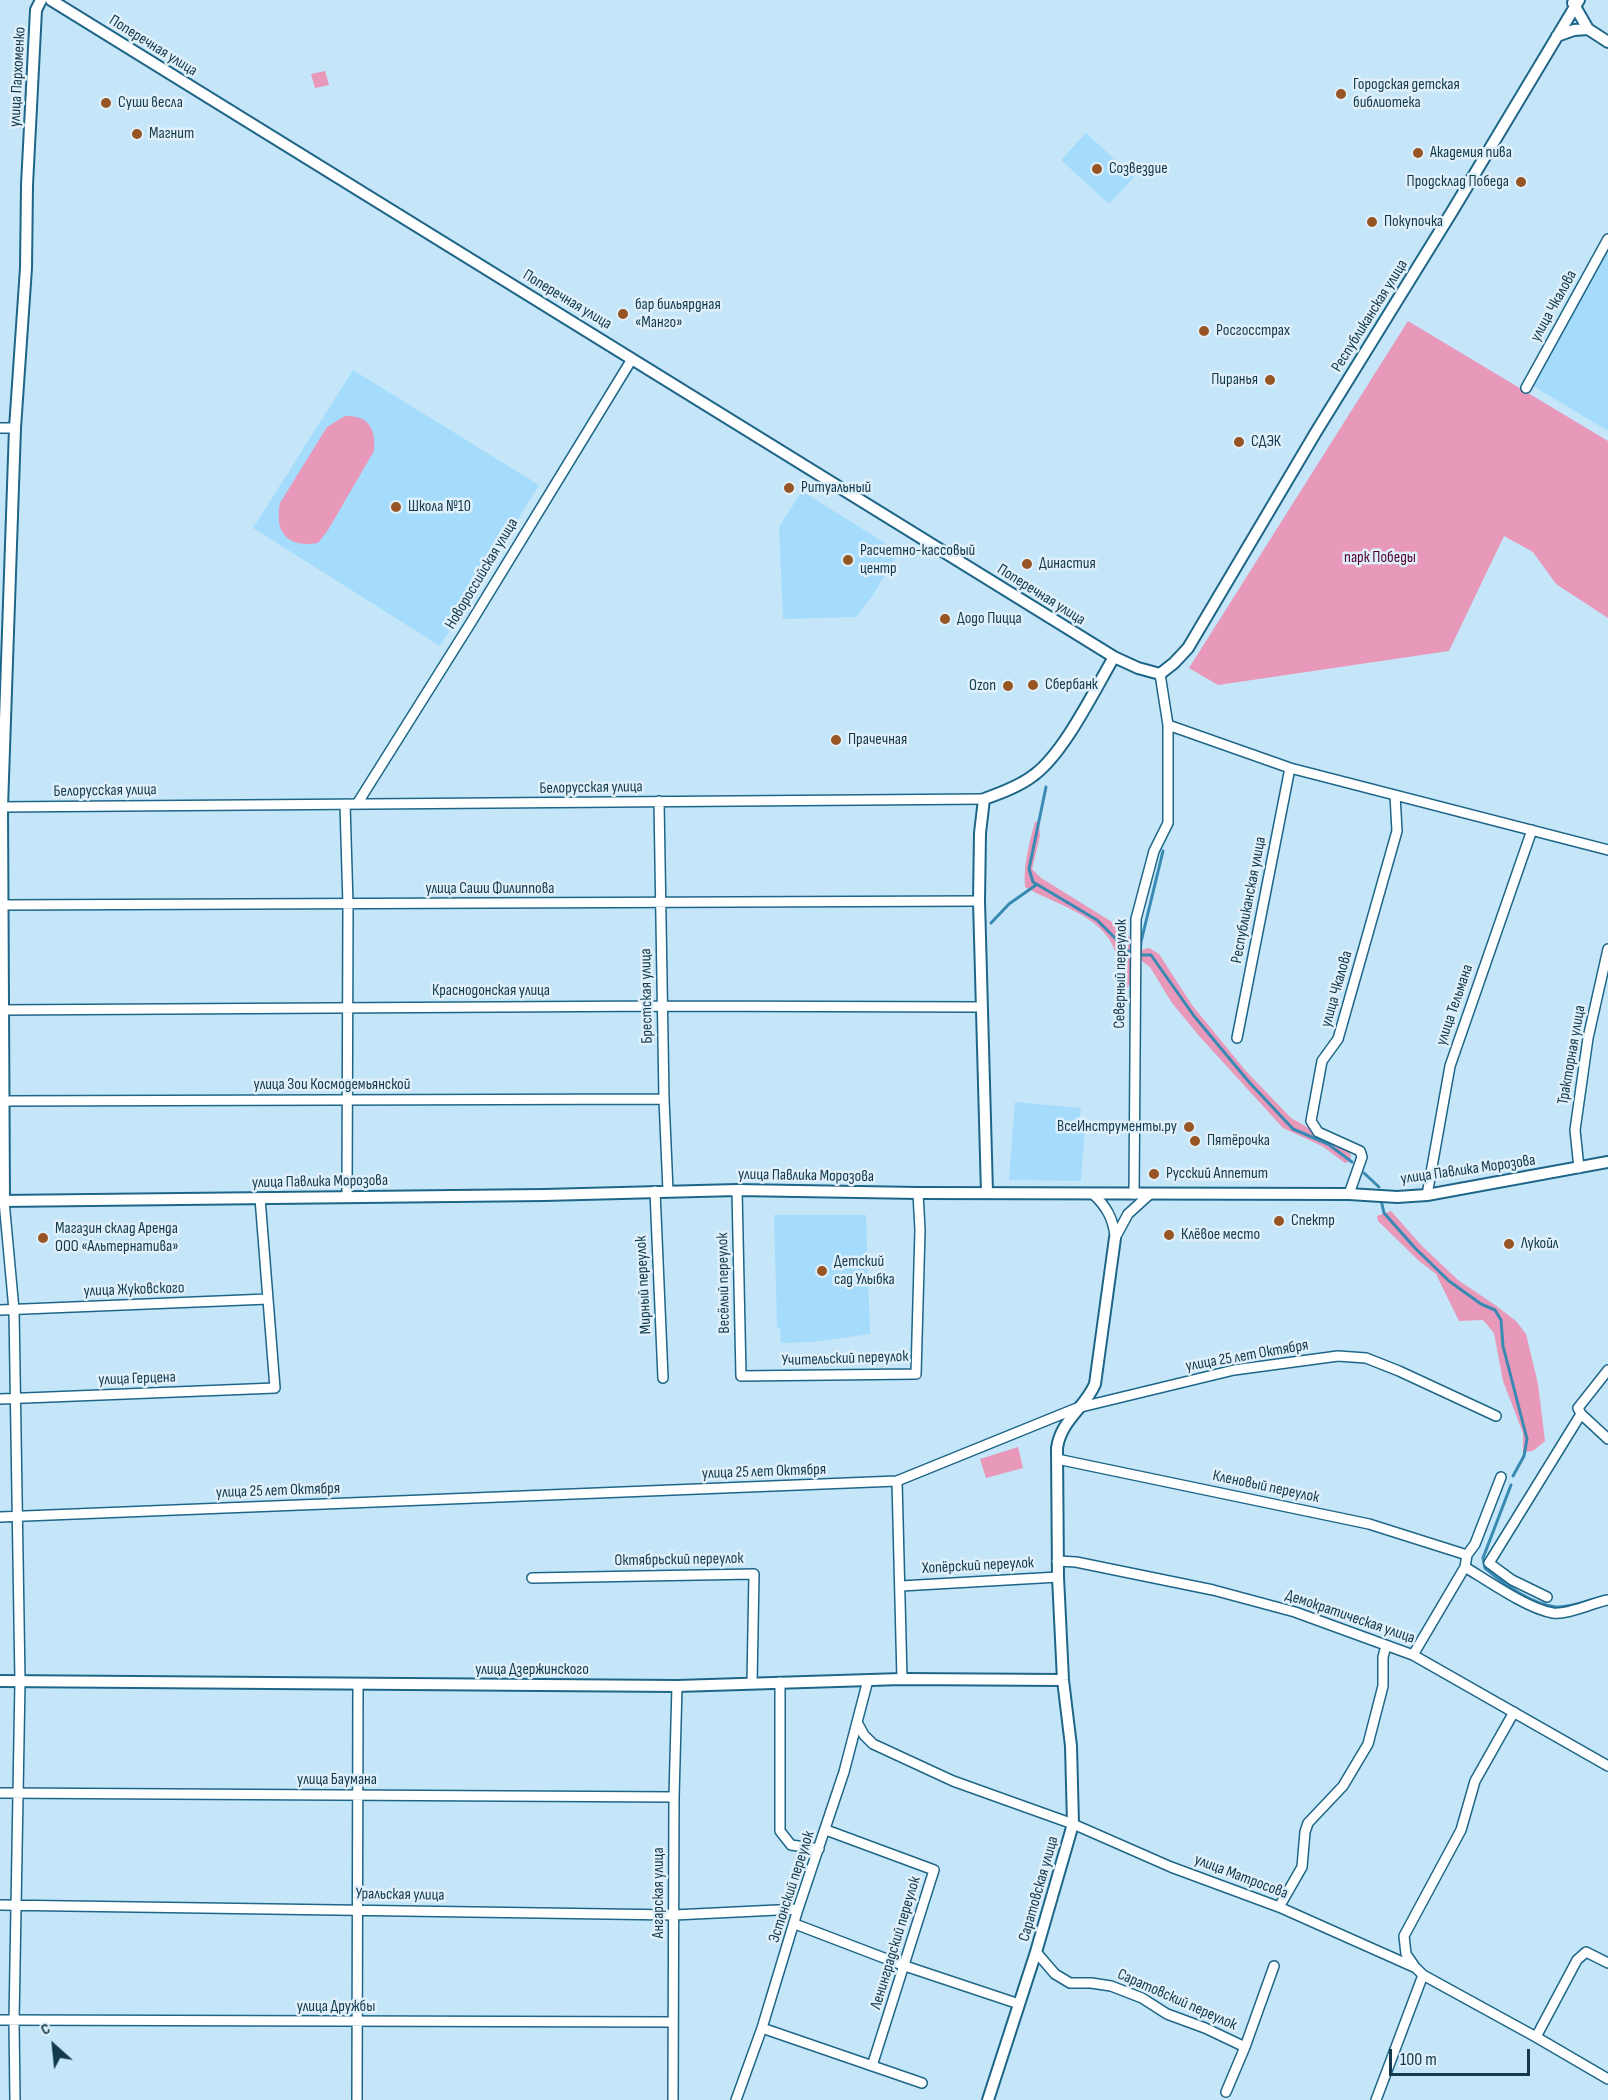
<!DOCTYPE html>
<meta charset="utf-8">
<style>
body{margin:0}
#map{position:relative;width:1608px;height:2100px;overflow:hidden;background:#c5e6f9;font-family:"Sofia Sans Condensed",sans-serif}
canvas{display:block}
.north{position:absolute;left:24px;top:2016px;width:60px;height:60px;-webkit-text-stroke:4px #e0f0fa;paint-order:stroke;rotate:333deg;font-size:16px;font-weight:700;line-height:24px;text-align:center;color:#12394c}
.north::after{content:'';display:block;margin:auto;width:21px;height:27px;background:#12394c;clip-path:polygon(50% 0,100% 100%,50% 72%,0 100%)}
.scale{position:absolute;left:1389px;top:2049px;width:141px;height:27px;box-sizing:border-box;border:3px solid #12394c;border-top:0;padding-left:8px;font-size:18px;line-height:21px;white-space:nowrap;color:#12394c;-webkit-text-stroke:4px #e0f0fa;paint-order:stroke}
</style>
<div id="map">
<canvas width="1608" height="2100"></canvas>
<div class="north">С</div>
<div class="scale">100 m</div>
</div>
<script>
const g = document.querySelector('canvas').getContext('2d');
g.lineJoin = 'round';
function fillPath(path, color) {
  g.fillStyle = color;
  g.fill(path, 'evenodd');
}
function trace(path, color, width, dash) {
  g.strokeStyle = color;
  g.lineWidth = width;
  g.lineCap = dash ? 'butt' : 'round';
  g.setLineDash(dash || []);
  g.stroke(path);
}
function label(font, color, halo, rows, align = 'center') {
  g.font = font + ' "Sofia Sans Condensed",sans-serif';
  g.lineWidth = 5;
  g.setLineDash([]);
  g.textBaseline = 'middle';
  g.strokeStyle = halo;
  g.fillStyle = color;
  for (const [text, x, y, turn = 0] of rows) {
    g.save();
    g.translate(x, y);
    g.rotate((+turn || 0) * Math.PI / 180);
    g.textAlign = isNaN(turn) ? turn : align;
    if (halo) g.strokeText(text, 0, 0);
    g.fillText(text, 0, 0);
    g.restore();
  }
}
const built = new Path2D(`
 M1086,133L1134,177L1109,204L1061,160Z
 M1608,248V431L1533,386Z
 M353,370L539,485L440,646L253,528Z
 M802,491L899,552L873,595L856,617L783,619L779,527Z
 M1015,1102L1081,1108L1079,1122L1085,1123L1081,1181L1009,1180Z
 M774,1215H866L870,1334L813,1342L781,1343L780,1328L777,1327Z`);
const green = new Path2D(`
 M325,71L329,85L315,88L311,74Z
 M1408,321L1608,441V618L1556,584L1533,552L1504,536L1449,651L1218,685L1189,668Z
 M345,416C369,415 376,429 374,451L328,530L318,543C288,548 274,533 280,503L327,427Z
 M1039,821L1040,836L1032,869L1041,878L1125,930L1130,938V983L1127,988C1121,972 1118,953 1109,939C1092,913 1051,902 1025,887C1023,865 1029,844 1035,822Z
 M1149,948L1159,954L1192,1005L1245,1070L1291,1118L1346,1149L1351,1155L1350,1161L1345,1163L1322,1146L1283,1128L1200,1037L1172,1003L1150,967L1139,959L1141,950Z
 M1391,1211L1422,1246L1458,1280L1495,1305L1516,1321L1526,1334L1538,1384L1545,1441L1533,1451L1523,1452V1433L1503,1381L1494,1333L1483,1320L1459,1321L1436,1274L1418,1260L1378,1221L1377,1216Z
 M1018,1447L1023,1468L986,1478L980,1459Z`);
const stream = new Path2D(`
 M1046,787L1029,869L1033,882L1097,920L1131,954
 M991,923L1009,904L1036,885
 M1140,955H1151L1194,1016L1249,1082L1293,1129L1328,1144L1352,1162
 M1140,955L1141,942L1163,851
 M1364,1173L1379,1187
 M1381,1200L1384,1213L1415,1248L1449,1281L1481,1304L1495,1310L1501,1320L1503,1346L1527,1439L1524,1456L1513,1476
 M1511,1485L1483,1558L1485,1568C1504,1584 1530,1604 1556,1607C1569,1608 1586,1601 1598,1598`);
const minor = new Path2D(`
 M1526,388L1608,239
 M0,428H15
 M1160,674L1168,725L1290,768L1608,850
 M659,801L664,1099L668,1191
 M345,804L348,905L347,1197
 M357,804L470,624L632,359
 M0,807L984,799
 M0,905L979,901
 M0,1010L663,1006L981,1007
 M1237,1038L1290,768
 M0,1101L664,1099
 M1579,1168L1575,1130L1588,1038L1608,949
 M737,1190L741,1376L916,1374L920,1230L918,1193
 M655,1191L663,1378
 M1093,1194C1106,1206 1113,1218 1115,1236
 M1134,1194L1136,919L1154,851L1168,823V725
 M1349,1194L1362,1157L1360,1151L1318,1132L1311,1121L1322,1061L1338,1039L1397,831L1395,795
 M1427,1195L1450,1066L1532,830
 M4,1201L14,1310L20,1681L14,2021L15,2100
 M1115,1238L1128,1214L1150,1194
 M0,1310L268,1299
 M0,1399L275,1388L260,1198
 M1581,1414L1608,1439
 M1057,1459L1369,1524L1467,1555
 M897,1481L902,1679
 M0,1517L897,1481L1077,1408L1234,1370L1338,1356L1366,1358L1399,1371L1496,1416
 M1057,1561L1076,1562L1213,1590L1295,1612L1413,1655L1608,1766
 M1465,1567C1488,1581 1528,1609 1553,1613C1568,1615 1592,1603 1608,1600
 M532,1578L754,1574L752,1683
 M901,1586L1058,1577
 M1547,1597L1512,1580L1489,1563L1581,1414L1578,1408L1608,1370
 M1413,1655L1465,1567L1467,1555L1475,1544L1501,1477
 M780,1682V1831L791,1845L819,1849
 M858,1724L864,1735L873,1744L953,1781L1073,1824L1171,1867L1279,1907L1416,1968L1423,1975L1536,2037L1608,2079
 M0,1793L674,1797
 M826,1830L934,1870L872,2066
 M0,1905L674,1915L798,1909
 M1279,1907L1302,1867L1305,1832L1308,1823L1343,1786L1368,1744L1383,1686V1657L1386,1646
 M795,1924L905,1966L1019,2004
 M1036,1952L1055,1974L1070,1983H1091L1111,1986L1142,1998L1167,2014L1205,2028L1245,2047
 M1415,1967L1406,1954L1404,1936L1461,1830L1475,1781L1514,1712
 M0,2020L672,2022
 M762,2028L922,2083
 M1536,2037L1577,1960L1586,1952L1608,1963
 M1226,2092L1245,2047L1274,1966
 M357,2100L358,1685
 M673,2100L674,1797L677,1686
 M736,2100L762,2028L798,1909L844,1772L868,1680
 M1376,2100L1423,1975`);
const tertiary = new Path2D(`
 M51,0L1114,657L1138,668L1160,674L1174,663L1188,648L1316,432L1453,210L1579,0
 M1573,3L1588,29L1608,42
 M1557,36L1574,30L1588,29
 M987,1193L979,901L980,833L984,799C1001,793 1020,786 1034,775C1064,753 1094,691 1114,657
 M0,1201L544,1195L737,1190L918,1193L1349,1194L1397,1197L1427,1195L1608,1162
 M4,1201L2,807L15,428L26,268L27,185L36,10L41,0
 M0,1681L677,1686L902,1679L1063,1680
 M988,2100L1036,1952L1073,1824L1071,1746L1063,1680L1058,1577L1057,1448C1061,1420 1085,1408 1095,1384L1115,1238`);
const markers = [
 [1341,94,6,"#975524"],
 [106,103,6,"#975524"],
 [137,134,6,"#975524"],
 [1418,153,6,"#975524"],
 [1097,169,6,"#975524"],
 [1521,182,6,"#975524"],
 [1372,222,6,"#975524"],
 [623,314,6,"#975524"],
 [1204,331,6,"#975524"],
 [1270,380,6,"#975524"],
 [1239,442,6,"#975524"],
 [789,488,6,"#975524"],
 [396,507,6,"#975524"],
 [848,560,6,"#975524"],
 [1027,564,6,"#975524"],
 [945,619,6,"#975524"],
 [1033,685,6,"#975524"],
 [1008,686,6,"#975524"],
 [836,740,6,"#975524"],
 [1189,1127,6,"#975524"],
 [1195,1141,6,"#975524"],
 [1154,1174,6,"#975524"],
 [1279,1221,6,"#975524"],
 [1169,1235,6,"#975524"],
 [43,1238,6,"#975524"],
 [1509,1244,6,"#975524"],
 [822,1271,6,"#975524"]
];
const streetNames = [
 ["Поперечная улица",153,46,32],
 ["улица Пархоменко",18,77,-87],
 ["Поперечная улица",567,300,31],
 ["улица Чкалова",1554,306,-61],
 ["Республиканская улица",1370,316,-58],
 ["Новороссийская улица",482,574,-59],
 ["Поперечная улица",1041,595,32],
 ["Белорусская улица",591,788,-1],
 ["Белорусская улица",105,791,-1],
 ["улица Саши Филиппова",490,889],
 ["Республиканская улица",1249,900,-79],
 ["Северный переулок",1121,974,-89],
 ["улица Чкалова",1337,989,-74],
 ["Краснодонская улица",491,991],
 ["Брестская улица",647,996,-91],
 ["улица Тельмана",1455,1005,-71],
 ["Тракторная улица",1572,1055,-80],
 ["улица Зои Космодемьянской",332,1085],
 ["улица Павлика Морозова",1468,1170,-8],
 ["улица Павлика Морозова",806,1176,1],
 ["улица Павлика Морозова",320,1182,-1],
 ["Весёлый переулок",724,1283,-91],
 ["Мирный переулок",644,1285,-93],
 ["улица Жуковского",134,1290,-2],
 ["улица 25 лет Октября",1247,1356,-10],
 ["Учительский переулок",845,1359,-2],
 ["улица Герцена",137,1379,-2],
 ["улица 25 лет Октября",764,1472,-2],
 ["Кленовый переулок",1266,1487,12],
 ["улица 25 лет Октября",278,1491,-2],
 ["Октябрьский переулок",679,1560,-1],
 ["Хопёрский переулок",978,1566,-3],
 ["Демократическая улица",1350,1617,19],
 ["улица Дзержинского",532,1670],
 ["улица Баумана",337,1780],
 ["улица Матросова",1241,1877,21],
 ["Эстонский переулок",792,1887,-72],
 ["Саратовская улица",1039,1889,-74],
 ["Ангарская улица",659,1893,-90],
 ["Уральская улица",400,1895,1],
 ["Ленинградский переулок",896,1943,-73],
 ["Саратовский переулок",1177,2000,24],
 ["улица Дружбы",336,2007]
];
const poiNames = [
 ["Городская детская",1353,85],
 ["библиотека",1353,103],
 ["Суши весла",118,103],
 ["Магнит",149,134],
 ["Академия пива",1430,153],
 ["Созвездие",1109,169],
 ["Продсклад Победа",1509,182,"right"],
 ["Покупочка",1384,222],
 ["бар бильярдная",635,305],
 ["«Манго»",635,323],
 ["Росгосстрах",1216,331],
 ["Пиранья",1258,380,"right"],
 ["СДЭК",1251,442],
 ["Ритуальный",801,488],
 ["Школа №10",408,507],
 ["Расчетно-кассовый",860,551],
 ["центр",860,569],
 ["Династия",1039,564],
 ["Додо Пицца",957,619],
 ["Сбербанк",1045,685],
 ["Ozon",996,686,"right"],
 ["Прачечная",848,740],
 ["ВсеИнструменты.ру",1177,1127,"right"],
 ["Пятёрочка",1207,1141],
 ["Русский Аппетит",1166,1174],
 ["Спектр",1291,1221],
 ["Магазин склад Аренда",55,1229],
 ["ООО «Альтернатива»",55,1247],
 ["Клёвое место",1181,1235],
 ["Лукойл",1521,1244],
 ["Детский",834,1262],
 ["сад Улыбка",834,1280]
];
const parkNames = [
 ["парк Победы",1380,558]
];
fillPath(built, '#a5dcfc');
fillPath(green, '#e898b9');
trace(stream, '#388ab3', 3);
trace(minor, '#1e6688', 12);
trace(tertiary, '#1e6688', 14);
trace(minor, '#fff', 9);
trace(tertiary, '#fff', 10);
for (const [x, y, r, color] of markers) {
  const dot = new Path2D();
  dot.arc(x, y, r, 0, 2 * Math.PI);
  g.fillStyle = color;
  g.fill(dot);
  trace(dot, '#e0f0fa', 2);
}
label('16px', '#12394c', '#e0f0fa', streetNames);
label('16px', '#12394c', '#e0f0fa', poiNames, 'left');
label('16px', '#52002f', '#e0f0fa', parkNames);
</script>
